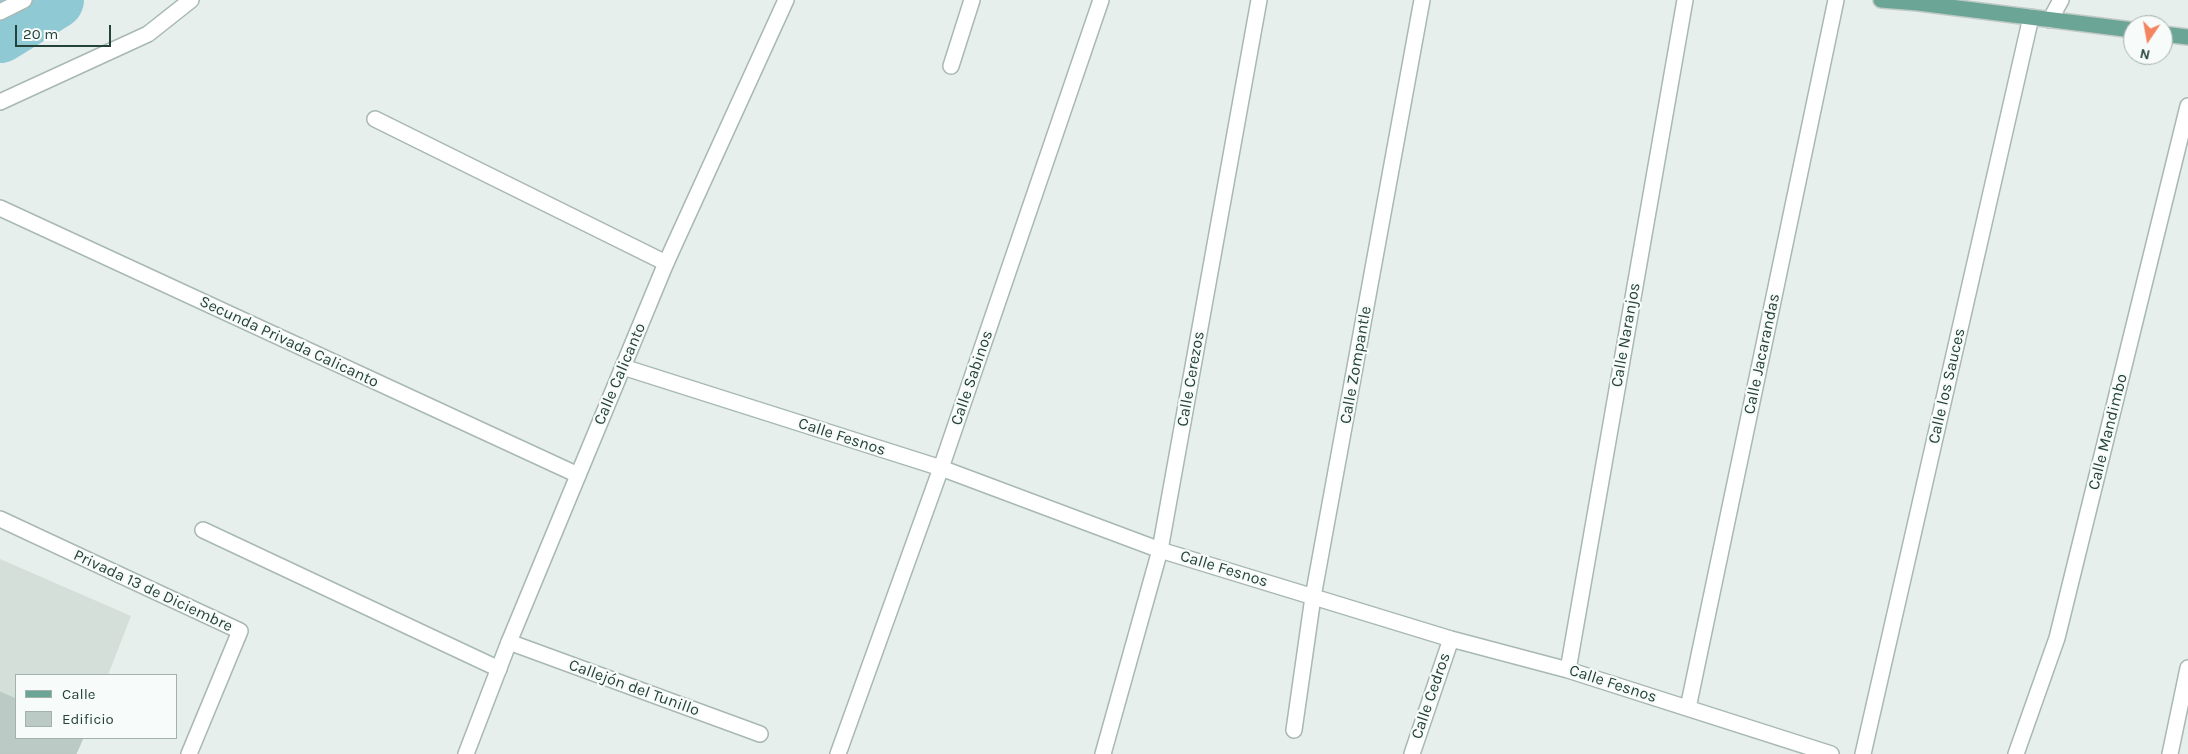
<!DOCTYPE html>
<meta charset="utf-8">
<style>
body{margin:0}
#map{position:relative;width:2188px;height:754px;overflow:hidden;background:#e6efeb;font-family:Karla,sans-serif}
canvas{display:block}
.legend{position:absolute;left:15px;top:674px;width:162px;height:65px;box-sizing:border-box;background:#f7fbf9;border:1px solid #a3b1ad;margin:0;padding:6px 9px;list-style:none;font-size:15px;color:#24423a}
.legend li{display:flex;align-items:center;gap:10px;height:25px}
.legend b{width:25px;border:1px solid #a3b1ad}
.north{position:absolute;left:2123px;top:15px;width:50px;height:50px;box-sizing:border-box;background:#f7fbf9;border:1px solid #a3b1ad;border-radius:50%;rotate:192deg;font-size:14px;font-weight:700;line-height:20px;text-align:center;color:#24423a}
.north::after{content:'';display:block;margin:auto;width:18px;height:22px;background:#f4845f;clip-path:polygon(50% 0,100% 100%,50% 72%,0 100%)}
.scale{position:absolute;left:15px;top:25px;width:96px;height:22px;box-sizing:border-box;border:2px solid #24423a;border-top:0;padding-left:6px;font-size:15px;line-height:18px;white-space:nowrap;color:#24423a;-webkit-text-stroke:4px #f7fbf9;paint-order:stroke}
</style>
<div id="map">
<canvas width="2188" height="754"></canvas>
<ul class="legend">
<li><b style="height:6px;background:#6aa596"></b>Calle</li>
<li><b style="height:14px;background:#bbcac4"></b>Edificio</li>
</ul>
<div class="north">N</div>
<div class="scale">20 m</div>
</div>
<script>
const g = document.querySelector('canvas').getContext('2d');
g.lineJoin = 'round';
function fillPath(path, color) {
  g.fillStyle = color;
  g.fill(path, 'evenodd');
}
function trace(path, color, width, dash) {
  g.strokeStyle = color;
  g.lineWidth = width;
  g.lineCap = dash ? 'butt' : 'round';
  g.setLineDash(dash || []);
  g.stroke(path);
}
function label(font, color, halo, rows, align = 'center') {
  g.font = font + ' Karla,sans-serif';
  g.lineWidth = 4.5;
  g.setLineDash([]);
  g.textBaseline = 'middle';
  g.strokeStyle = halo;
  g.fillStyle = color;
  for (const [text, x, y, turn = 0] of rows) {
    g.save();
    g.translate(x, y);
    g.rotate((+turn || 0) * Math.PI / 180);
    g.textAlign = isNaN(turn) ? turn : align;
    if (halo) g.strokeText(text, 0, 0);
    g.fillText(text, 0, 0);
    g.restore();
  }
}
const built = new Path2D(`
 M0,559L131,616L108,675H16V738H83L76,754H0Z`);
const river = new Path2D(`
 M0,34L55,0`);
const building = new Path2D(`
 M0,692L16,699V738H83L76,754H0Z`);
const minor = new Path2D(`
 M0,12L24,0
 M2050,20L2061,0
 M951,66L972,0
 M0,102L148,34L191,0
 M375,119L666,263
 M0,208L578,475
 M623,367L941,468L1160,550L1451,639L1568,670L1831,754
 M0,519L240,631L189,754
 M203,530L499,669
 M509,642L760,734
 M1568,670L1685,0
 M1688,708L1836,0
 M1294,730L1313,597L1422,0
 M838,754L941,468L1101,0
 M1103,754L1160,550L1259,0
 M1412,754L1451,639
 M1863,754L2031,17
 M2016,754L2057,638L2188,106
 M2170,754L2188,668`);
const tertiary = new Path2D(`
 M466,754L509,642L666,263L786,0`);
const primary = new Path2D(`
 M1881,0L1918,3L2133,30
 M2163,34L2188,37`);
const streetNames = [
 ["Calle Naranjos",1626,335,-80],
 ["Secunda Privada Calicanto",289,342,25],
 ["Calle Jacarandas",1762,354,-78],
 ["Calle Zompantle",1356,365,-80],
 ["Calle Calicanto",620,374,-67],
 ["Calle Sabinos",972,378,-71],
 ["Calle Cerezos",1191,379,-80],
 ["Calle los Sauces",1947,386,-77],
 ["Calle Mandimbo",2108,432,-76],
 ["Calle Fesnos",842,437,18],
 ["Calle Fesnos",1224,569,17],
 ["Privada 13 de Diciembre",153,591,25],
 ["Calle Fesnos",1613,684,18],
 ["Callejón del Tunillo",634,688,20],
 ["Calle Cedros",1431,696,-71]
];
fillPath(built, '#d4dfda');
trace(river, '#8ec9d4', 58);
fillPath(building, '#bbcac4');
trace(building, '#b8c9c2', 1);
trace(minor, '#a8b8b2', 18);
trace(tertiary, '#a8b8b2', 18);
trace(primary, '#c2cac8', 18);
trace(minor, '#fff', 15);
trace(tertiary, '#fff', 15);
trace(primary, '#6aa596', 15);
label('16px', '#24423a', '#f7fbf9', streetNames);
</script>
